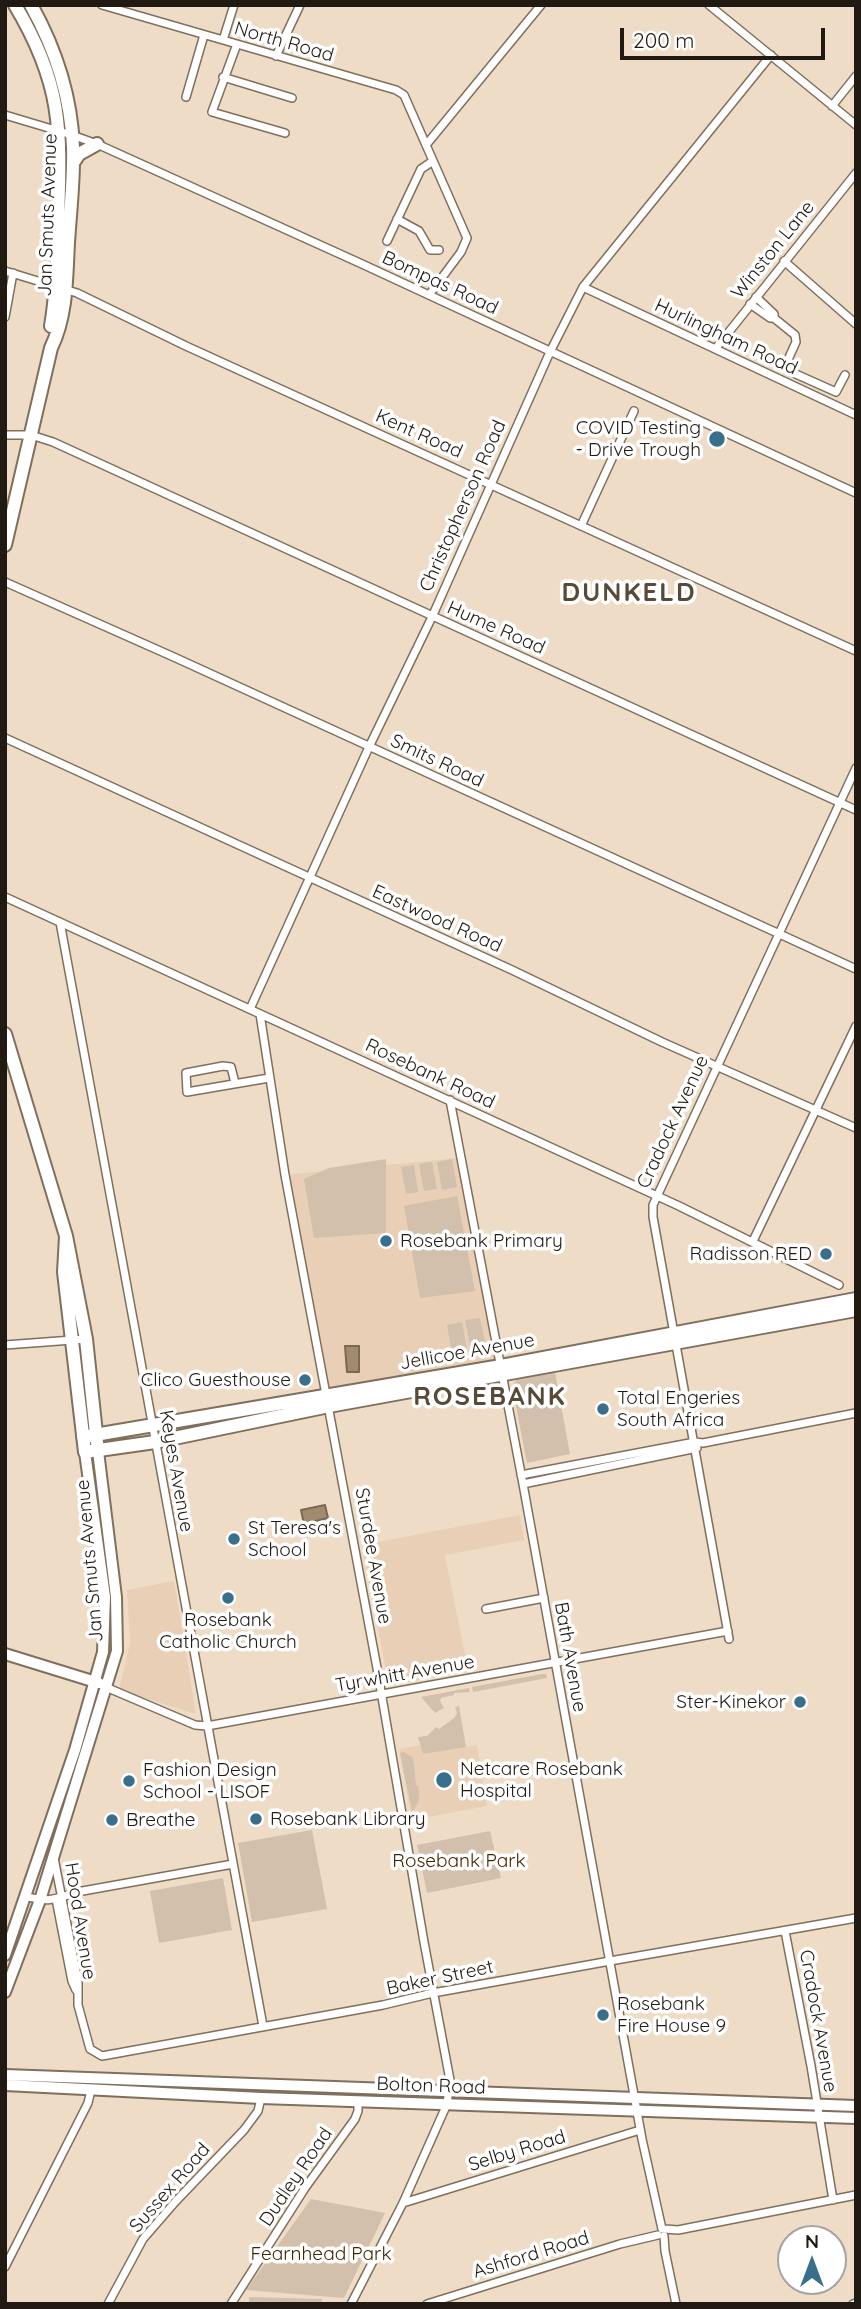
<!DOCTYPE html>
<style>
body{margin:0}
#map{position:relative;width:861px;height:2309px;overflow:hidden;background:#efdcc7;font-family:Quicksand,sans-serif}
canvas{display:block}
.frame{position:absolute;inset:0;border:7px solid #211a13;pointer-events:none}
.north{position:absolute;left:777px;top:2225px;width:70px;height:70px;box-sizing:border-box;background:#fff;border:2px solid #a6a3a1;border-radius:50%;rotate:0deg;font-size:19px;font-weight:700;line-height:28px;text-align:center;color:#211a13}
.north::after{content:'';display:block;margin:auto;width:24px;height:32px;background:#396f8b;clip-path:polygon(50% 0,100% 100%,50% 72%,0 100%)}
.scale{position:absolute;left:620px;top:28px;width:205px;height:32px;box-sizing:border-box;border:4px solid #211a13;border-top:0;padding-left:9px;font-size:21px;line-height:24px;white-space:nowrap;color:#211a13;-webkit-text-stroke:5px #fff;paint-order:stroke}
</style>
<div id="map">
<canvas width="861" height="2309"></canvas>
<div class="frame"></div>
<div class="north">N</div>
<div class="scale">200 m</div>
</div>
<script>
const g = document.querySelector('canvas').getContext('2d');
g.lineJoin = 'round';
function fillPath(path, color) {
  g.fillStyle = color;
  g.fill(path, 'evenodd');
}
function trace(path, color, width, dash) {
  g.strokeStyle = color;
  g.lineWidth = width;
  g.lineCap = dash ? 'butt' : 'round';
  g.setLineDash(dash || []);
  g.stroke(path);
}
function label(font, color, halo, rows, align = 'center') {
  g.font = font + ' Quicksand,sans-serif';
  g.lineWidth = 7;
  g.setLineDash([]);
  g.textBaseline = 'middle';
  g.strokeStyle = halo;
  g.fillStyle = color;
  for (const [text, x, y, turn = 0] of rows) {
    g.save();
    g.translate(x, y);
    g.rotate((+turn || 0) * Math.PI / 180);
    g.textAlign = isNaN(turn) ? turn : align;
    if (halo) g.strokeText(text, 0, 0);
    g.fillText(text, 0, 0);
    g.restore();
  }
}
const built = new Path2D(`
 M457,1158L501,1366L327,1396L285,1175Z
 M520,1515L524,1540L445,1555L468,1670L389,1686L362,1545Z
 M174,1581L196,1714L119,1690L130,1643L127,1590Z
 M421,1745L423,1754L477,1745L487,1806L412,1820L399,1749Z`);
const green = new Path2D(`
 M386,1159V1233L314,1238L304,1179L329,1168Z
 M452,1159L457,1187L442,1190L437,1162Z
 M432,1162L437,1189L424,1191L419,1164Z
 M414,1165L418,1192L406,1194L401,1167Z
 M457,1196L475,1291L420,1298L404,1206Z
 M480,1318L487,1352L472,1355L465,1320Z
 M462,1322L468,1356L453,1358L447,1325Z
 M555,1372L570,1454L527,1463L512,1386L517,1379Z
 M542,1674H546L547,1678L473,1692L472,1687Z
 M469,1688L470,1692L454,1693V1695L441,1698L440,1701L444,1708L435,1713L421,1697Z
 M459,1706L466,1747L423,1754L418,1737L427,1736L436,1727L439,1729L454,1718L457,1713L455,1707Z
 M404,1752L413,1758L416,1785L418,1786C420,1796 420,1803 412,1811L400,1753Z
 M312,1830L327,1909L252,1922L238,1843Z
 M490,1831L501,1878L427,1893L417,1845Z
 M223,1878L232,1930L159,1943L150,1891Z
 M311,2199L385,2213L344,2298L246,2290Z
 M249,2297L322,2299L321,2304H249Z`);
const water = new Path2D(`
 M345,1346H359V1372H347Z
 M325,1505L328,1518L304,1524L301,1510Z`);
const minor = new Path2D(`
 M102,5L396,90L404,95L467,238L461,252L429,295
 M709,5L856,125
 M223,40L234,5
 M237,44L212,112L285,133
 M276,56L300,5
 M223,77L292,98
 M186,97L204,35
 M832,106L856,76
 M5,115L72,135L97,144L362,264L856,493
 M426,145L541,5
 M397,219L419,231L430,250H439
 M387,241L421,169L433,161
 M784,261L856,324
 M5,271L77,293L186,346L856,651
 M583,287L856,415
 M756,297L774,314V318
 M750,304L770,318H774L795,335L796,342L786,364L789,371L836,392L845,375
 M5,317L13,273
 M716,348L856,173
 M5,435H31L53,442L856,810
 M581,526L634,411
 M5,582L176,658L856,969
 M5,738L512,970L662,1042L856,1128
 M5,897L679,1206L839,1285
 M60,922L263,2026
 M250,1009L369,747L432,617L550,352L583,287L771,55
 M260,1014L285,1175L377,1668L424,1942L450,2080L447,2104L403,2203L351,2304
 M235,1083L231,1067L223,1066L186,1073L187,1092L269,1078
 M450,1100L523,1484L642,2139L662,2229
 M753,1241L856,1026
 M5,1345L86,1339
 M521,1475L695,1442L703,1443L856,1413
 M523,1484L697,1448
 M486,1609L544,1598
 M729,1639L653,1217V1205L856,768
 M108,1688L195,1725L207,1726L728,1631
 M54,1858L78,1981V2005L90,2049L102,2056L383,2005L433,1993L610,1961L856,1918
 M25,1896C48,1903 56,1899 77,1892L233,1864
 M56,1899L72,1981L76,1990
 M785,1931L811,2066L833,2200
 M403,2203L640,2130
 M664,2229L678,2230L856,2195
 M664,2236L665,2251L676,2304
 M5,2267L88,2103L91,2090
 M108,2304L143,2239L176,2201L244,2130L258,2111L261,2098
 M231,2304L305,2188L355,2119L358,2111V2101
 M427,2304L620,2244L658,2235
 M853,2304L856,2303`);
const secondary = new Path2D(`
 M5,1654L99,1683
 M5,1955L75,1750L103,1652L105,1597L85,1452
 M5,1992L40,1900L117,1651L116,1597L98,1451
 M5,2075L856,2106
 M5,2085L261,2098L856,2118`);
const primary = new Path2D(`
 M15,5C63,85 61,130 58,220C57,256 57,291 51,326
 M73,163L79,154L97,144
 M5,545L51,348C67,315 66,278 68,243C70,211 74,179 73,147C71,97 55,48 31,5
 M5,1034L66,1236L86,1339L97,1443
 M66,1236L64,1272L85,1452L155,1442L329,1406L856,1310
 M83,1437L501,1366L856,1299`);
const markers = [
 [717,439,9,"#396f8b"],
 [386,1241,7,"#396f8b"],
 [826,1254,7,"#396f8b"],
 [305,1380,7,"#396f8b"],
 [603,1409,7,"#396f8b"],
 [234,1539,7,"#396f8b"],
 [228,1598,7,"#396f8b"],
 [800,1702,7,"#396f8b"],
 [444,1780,9,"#396f8b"],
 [129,1781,7,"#396f8b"],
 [256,1819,7,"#396f8b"],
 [112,1820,7,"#396f8b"],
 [603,2015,7,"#396f8b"]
];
const streetNames = [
 ["North Road",284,42,16],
 ["Jan Smuts Avenue",48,215,-88],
 ["Winston Lane",773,250,-51],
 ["Bompas Road",440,283,25],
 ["Hurlingham Road",726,337,25],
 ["Kent Road",419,434,24],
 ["Christopherson Road",463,506,-66],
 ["Hume Road",496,628,24],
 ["Smits Road",437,761,25],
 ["Eastwood Road",437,919,24],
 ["Rosebank Road",430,1074,25],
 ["Cradock Avenue",673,1122,-65],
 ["Jellicoe Avenue",467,1352,-10],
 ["Keyes Avenue",176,1471,80],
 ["Sturdee Avenue",373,1556,80],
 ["Jan Smuts Avenue",90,1561,-95],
 ["Bath Avenue",570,1657,80],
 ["Tyrwhitt Avenue",405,1674,-10],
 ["Hood Avenue",80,1921,81],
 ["Baker Street",440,1978,-12],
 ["Cradock Avenue",818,2021,80],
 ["Bolton Road",431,2086,2],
 ["Selby Road",517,2151,-17],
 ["Dudley Road",296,2177,-56],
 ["Sussex Road",170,2188,-49],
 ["Ashford Road",531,2255,-17]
];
const poiNames = [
 ["COVID Testing",701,428,"right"],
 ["- Drive Trough",701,450,"right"],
 ["Rosebank Primary",400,1241],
 ["Radisson RED",812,1254,"right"],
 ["Clico Guesthouse",291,1380,"right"],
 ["Total Engeries",617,1398],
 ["South Africa",617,1420],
 ["St Teresa's",248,1528],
 ["School",248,1550],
 ["Rosebank",228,1620,"center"],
 ["Catholic Church",228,1642,"center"],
 ["Ster-Kinekor",786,1702,"right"],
 ["Netcare Rosebank",460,1769],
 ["Hospital",460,1791],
 ["Fashion Design",143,1770],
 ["School - LISOF",143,1792],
 ["Rosebank Library",270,1819],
 ["Breathe",126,1820],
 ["Rosebank",617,2004],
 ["Fire House 9",617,2026]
];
const parkNames = [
 ["Rosebank Park",459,1861],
 ["Fearnhead Park",321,2254]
];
const districtNames = [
 ["DUNKELD",629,593],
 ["ROSEBANK",490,1397]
];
fillPath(built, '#e8cfb6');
fillPath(green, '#d2c0ac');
fillPath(water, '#a28a6f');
trace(water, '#7b6853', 2);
trace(minor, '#806f5d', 10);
trace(secondary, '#806f5d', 14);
trace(primary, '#806f5d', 16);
trace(minor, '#fff', 7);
trace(secondary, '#fff', 10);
trace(primary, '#fff', 12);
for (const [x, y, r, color] of markers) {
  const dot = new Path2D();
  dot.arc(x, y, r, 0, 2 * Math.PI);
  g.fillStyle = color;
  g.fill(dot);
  trace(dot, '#fff', 2.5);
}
label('19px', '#211a13', '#fff', streetNames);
label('19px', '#211a13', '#fff', poiNames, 'left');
label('19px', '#3f2501', '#fff', parkNames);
g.letterSpacing = '2px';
label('bold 26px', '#594938', '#fff', districtNames);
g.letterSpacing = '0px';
</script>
